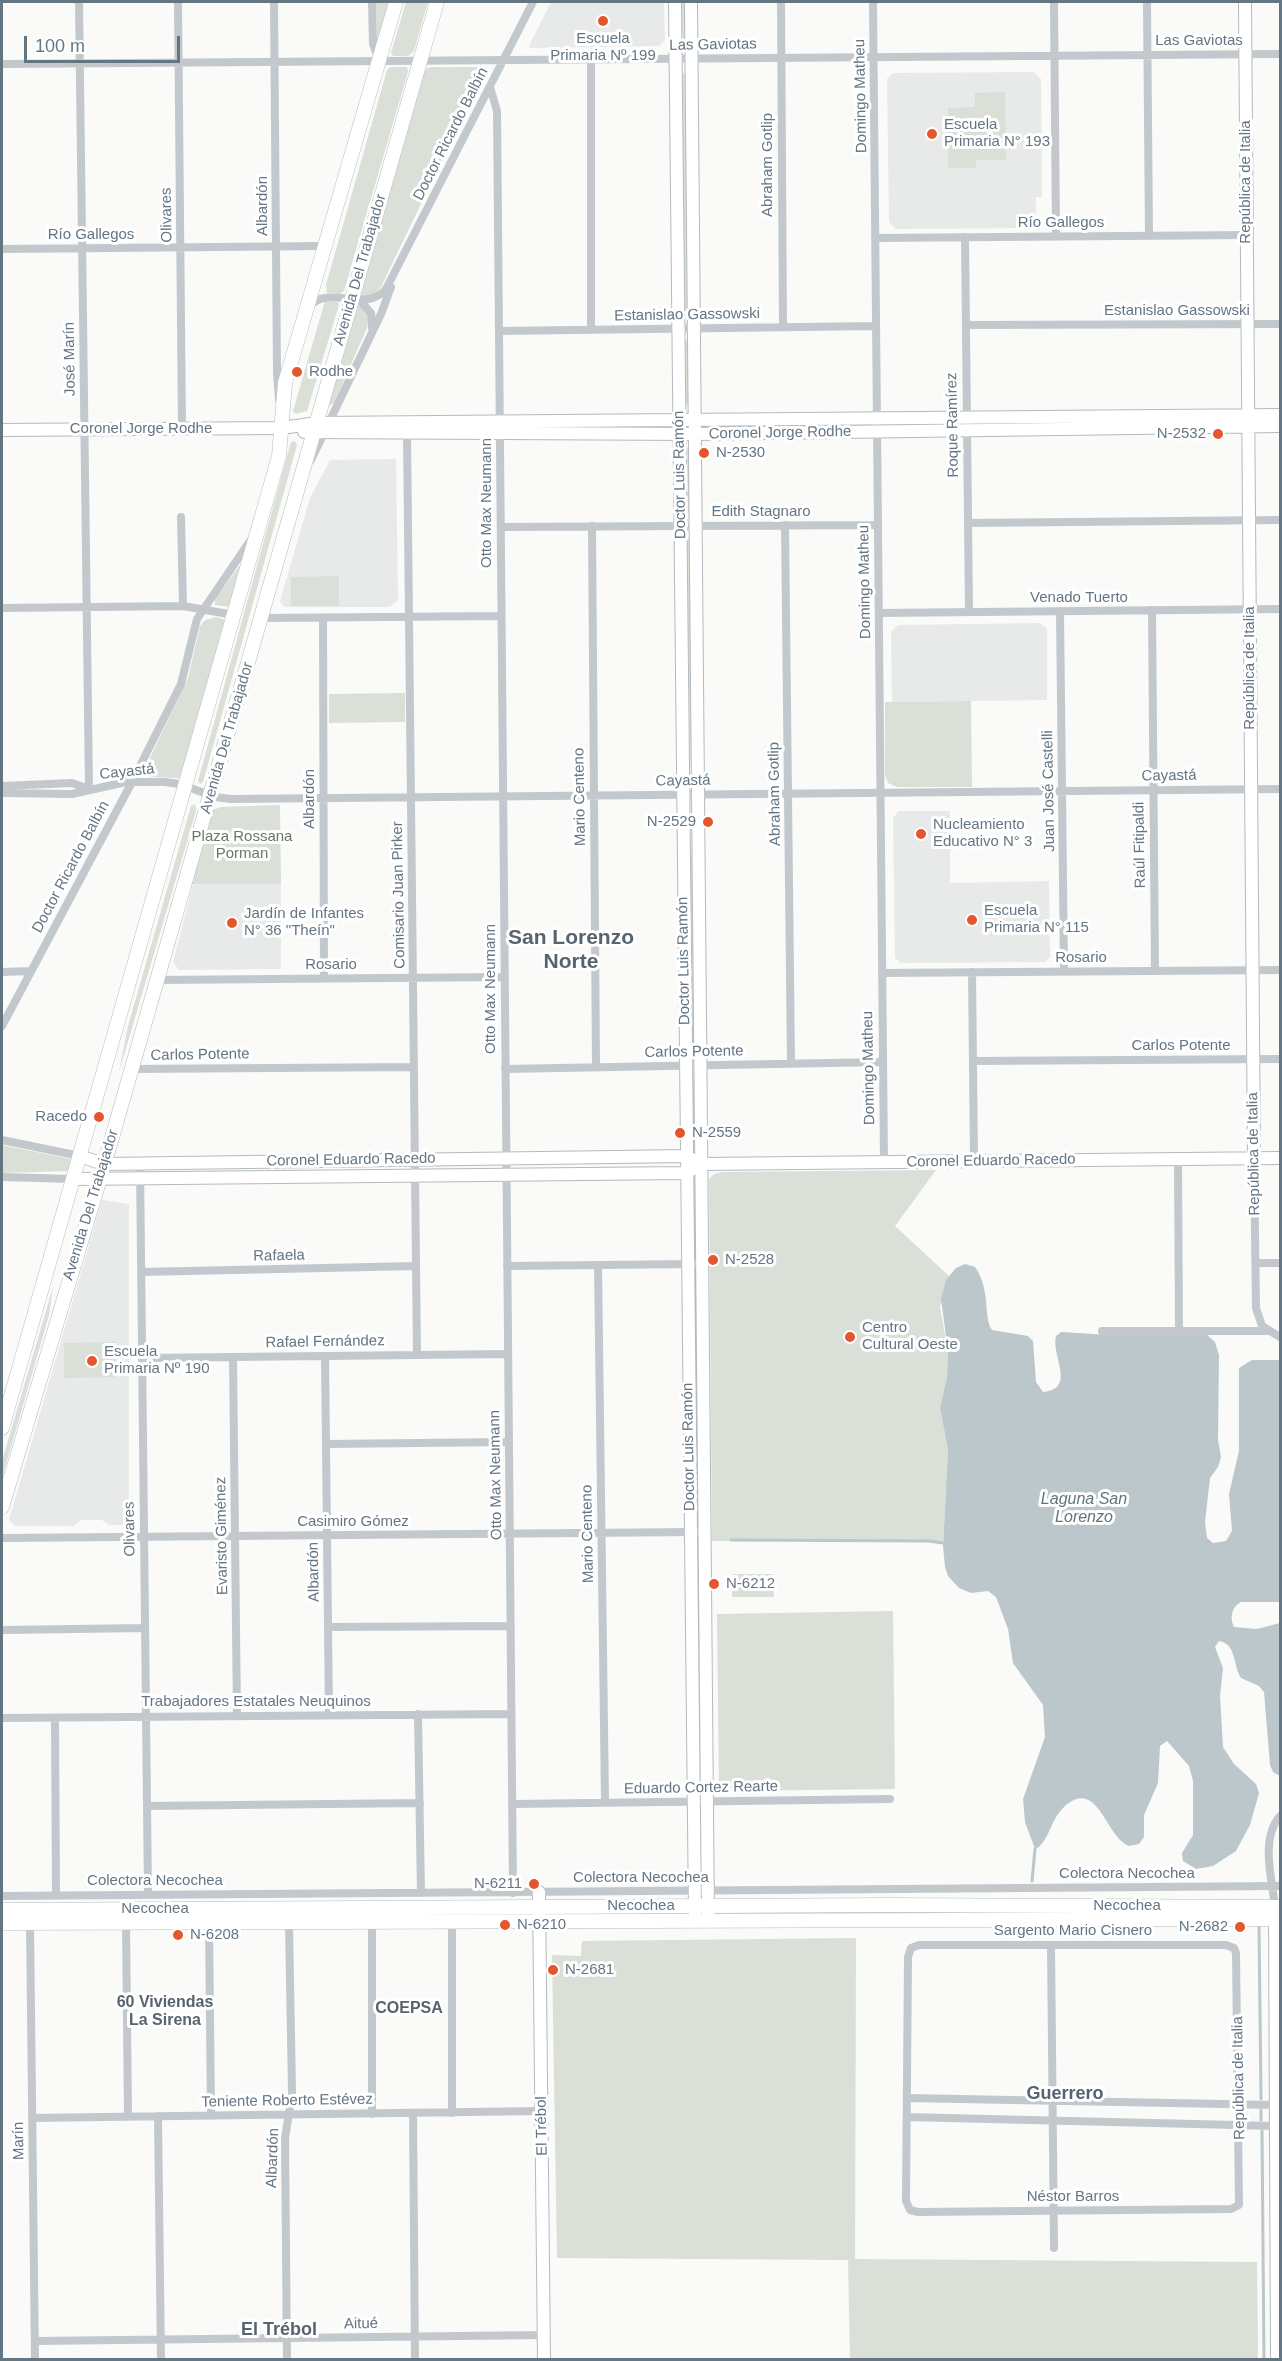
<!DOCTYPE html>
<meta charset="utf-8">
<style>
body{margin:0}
#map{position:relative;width:1282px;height:2361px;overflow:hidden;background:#fafaf8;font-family:Helvetica,sans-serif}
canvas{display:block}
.frame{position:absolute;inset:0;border:3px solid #657683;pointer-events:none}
.scale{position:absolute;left:24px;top:36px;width:156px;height:27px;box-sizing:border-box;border:3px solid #657683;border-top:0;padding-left:8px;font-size:18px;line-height:21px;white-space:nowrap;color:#657683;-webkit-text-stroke:4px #fff;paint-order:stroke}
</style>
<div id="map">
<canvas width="1282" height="2361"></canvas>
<div class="frame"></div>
<div class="scale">100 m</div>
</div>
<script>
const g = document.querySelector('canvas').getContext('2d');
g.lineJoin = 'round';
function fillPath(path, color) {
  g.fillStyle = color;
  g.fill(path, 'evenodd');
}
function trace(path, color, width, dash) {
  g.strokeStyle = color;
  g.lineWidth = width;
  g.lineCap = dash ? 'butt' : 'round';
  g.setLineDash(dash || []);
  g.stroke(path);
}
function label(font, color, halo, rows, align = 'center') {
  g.font = font + ' Helvetica,sans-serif';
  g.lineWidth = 6;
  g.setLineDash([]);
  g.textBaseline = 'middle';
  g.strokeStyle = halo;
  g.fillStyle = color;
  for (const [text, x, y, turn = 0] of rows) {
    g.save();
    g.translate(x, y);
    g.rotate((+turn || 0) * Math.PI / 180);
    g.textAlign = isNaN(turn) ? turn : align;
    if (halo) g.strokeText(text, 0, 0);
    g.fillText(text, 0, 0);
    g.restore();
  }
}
const built = new Path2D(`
 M551,2H664L665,40L659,46L530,48L529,46Z
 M1034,72L1041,79L1042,197H1036V224H1027V228L896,229L889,222L887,79L893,73Z
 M396,459L398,600L390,607H285L280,601L310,498L330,460Z
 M1040,623L1047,629V700L892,702L891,632L898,625Z
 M899,811H950V883L1049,881L1050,957L1045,962L901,963L895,958L893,818Z
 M193,884H281V969L179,970L173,962Z
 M102,1200L129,1204V1518L122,1525H109L102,1520H81L74,1526H15L9,1520Z`);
const green = new Path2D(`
 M376,2H392L377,42V41Z
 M406,2H428L414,51L408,56H393L391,53Z
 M680,2H686V40L683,43Z
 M391,67H407L408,72L344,291L340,294L327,293L326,285L387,70Z
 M431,67H476L481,70L482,77L381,287L374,295L359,297L425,69Z
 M686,72L688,316H686L683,314L682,75Z
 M1005,92L1006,160H976V168H948V108L975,107V93Z
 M325,301L338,302L339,305L307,411L296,414L293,411Z
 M359,305L368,314L367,328L334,403L330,405L327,404L356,306Z
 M687,340L689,341L688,405L685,403L684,343Z
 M295,441L297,445L203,782L200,784L198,781L291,442Z
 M688,448L690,512L688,513L685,450Z
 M689,537L692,538L691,781L686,540Z
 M246,557L230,607L215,605V599Z
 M339,576V606H291V577Z
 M216,617L226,620L180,778L149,777L146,773V766L188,678L200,626L205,620Z
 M405,693V722L329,723V694Z
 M971,701L972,787H897L888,783L885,775V702Z
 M195,804L196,811L119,1072L128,1026L191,806Z
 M280,805L281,884H190L213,810L221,807Z
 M691,808L695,1050H691Z
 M693,1080L696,1081L694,1148L692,1147Z
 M2,1145L71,1159L70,1171L2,1173Z
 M936,1170L895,1226L949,1276L940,1307L948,1351L947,1377L940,1408L948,1450L943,1543L929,1541H712L709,1179L714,1174L722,1172Z
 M53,1287L49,1315L2,1478V1461Z
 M115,1342V1377L64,1378V1343Z
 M732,1574H773L774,1597H732Z
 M893,1611L895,1789L719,1791L717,1614Z
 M856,1938L855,2259L1257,2262L1258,2359H850L848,2260L557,2258L552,1955L581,1956L582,1941Z`);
const water = new Path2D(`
 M965,1264L975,1267C991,1289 983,1318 992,1330L1028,1336L1033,1341L1036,1382L1043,1392C1077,1389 1051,1356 1056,1336L1061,1332L1109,1335L1206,1334L1215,1342L1219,1355L1218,1440L1221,1457L1218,1467L1210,1478L1205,1522L1207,1538L1213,1543L1226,1541L1232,1531L1229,1494L1239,1451V1368L1252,1360H1280V1602H1241C1232,1607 1229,1617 1234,1627L1257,1629L1280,1623V1776L1273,1772L1270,1765L1264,1692L1259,1686L1241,1678C1233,1666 1237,1644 1219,1641L1215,1647L1223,1668L1220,1696L1223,1747L1234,1764L1256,1784L1259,1793L1250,1825L1236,1851L1213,1866L1196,1869L1183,1861L1182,1853L1193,1835V1781L1189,1766L1167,1741L1160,1746L1158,1783L1144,1815V1837L1139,1844L1129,1846C1105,1837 1098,1776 1064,1807C1052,1818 1050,1836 1039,1847L1035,1849L1025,1822L1023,1799L1045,1737L1043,1705L1013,1663L1008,1629L996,1597L988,1591L971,1593L959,1588L948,1576L945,1567L943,1546L948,1450L940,1408L947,1377L948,1351L941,1299L946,1280L956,1268Z`);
const stream = new Path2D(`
 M731,1540L929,1541L943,1543
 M1032,1881L1035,1849
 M1259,1924L1261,2099
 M1261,2110V2120
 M1262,2131L1264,2360`);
const street = new Path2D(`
 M79,2L89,789
 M178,2L182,429
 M274,2L277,372L279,400
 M372,2L373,44L379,61
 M781,2L783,327
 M873,2L884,1162
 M1054,2L1056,236
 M1147,2L1149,236
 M591,60V330
 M2,64L1280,54
 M490,87L497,111L513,1893
 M965,237L969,612
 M875,238L1247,235
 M2,249L325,246
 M360,301L371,313L372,328
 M308,308C328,282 364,315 386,289L533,2
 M966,325L1280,324
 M499,331L876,326
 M407,434L417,1355
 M311,460L381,314L391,287
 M181,517L183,606
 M968,523L1280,520
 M785,525L791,1064
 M592,526L596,1067
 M501,527L878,525
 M2,608L183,606L234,615
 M1152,610L1155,971
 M1060,611L1064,971
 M879,613L1280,609
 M261,618L501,616
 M323,618L324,978
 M2,786L72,783L89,789
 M2,793L72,794L126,782H164L180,784L215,797L231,799L1280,789
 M2,972L31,971
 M972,972L974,1161
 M882,973L1280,970
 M157,980L505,977
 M2,1026L132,782L181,684L197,619L252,538
 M973,1061L1280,1059
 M131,1069L414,1067
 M505,1069L883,1062
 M2,1140L80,1156
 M1254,1158L1256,1308L1262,1326L1280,1337
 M1178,1159L1179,1331
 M140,1164L148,1895
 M2,1177L73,1179
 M1256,1263H1280
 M598,1265L605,1802
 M507,1266L694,1264
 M141,1272L416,1266
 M1102,1331H1268
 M325,1356L329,1715
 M233,1357L237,1716
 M142,1358L508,1354
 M326,1444L509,1442
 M2,1538L696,1532
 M328,1627L511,1626
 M2,1630L145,1628
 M418,1714L421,1893
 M2,1718L511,1714
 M55,1718L56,1896
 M512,1804L890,1799
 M147,1806L420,1803
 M2,1896L1280,1886
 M1275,1907C1272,1879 1260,1839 1280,1816
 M372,1921V2114
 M452,1921V2113
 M126,1922L128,2117
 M209,1922L211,2115
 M30,1923L35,2360
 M919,1945H1226L1234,1948L1236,1953L1239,2205L1231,2209L918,2212L910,2210L906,2201L908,1957L911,1948Z
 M1051,1945L1054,2248
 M907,2098L1276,2105
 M413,2113L415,2360
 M158,2116L161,2360
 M907,2117L1276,2126
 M32,2118L541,2111
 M35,2341L544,2335
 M287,2360L285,2138L292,2094L289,1922`);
const secondary = new Path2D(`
 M675,2L695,1914
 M691,2L708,1920
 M1245,2L1254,1158
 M2,430L281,428L318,423L1280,415
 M304,432L695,434L1280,426
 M80,1156L103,1164L686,1156L702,1164L1280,1158
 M73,1179L686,1173L691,1170
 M539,1892L544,2360
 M1275,1911L1277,2360`);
const primary = new Path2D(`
 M2,1428L279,456L285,383L396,2
 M2,1507L109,1148L437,2
 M2,1910L887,1905L1280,1907
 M2,1923L1280,1919`);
const markers = [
 [603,21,6,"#e4572e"],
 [932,134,6,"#e4572e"],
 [297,372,6,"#e4572e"],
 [1218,434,6,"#e4572e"],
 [704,453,6,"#e4572e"],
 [708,822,6,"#e4572e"],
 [921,834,6,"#e4572e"],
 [972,920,6,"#e4572e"],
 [232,923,6,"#e4572e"],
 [99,1117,6,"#e4572e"],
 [680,1133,6,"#e4572e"],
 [713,1260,6,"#e4572e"],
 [850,1337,6,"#e4572e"],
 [92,1361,6,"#e4572e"],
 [714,1584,6,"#e4572e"],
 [534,1884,6,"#e4572e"],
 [505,1925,6,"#e4572e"],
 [1240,1927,6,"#e4572e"],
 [178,1935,6,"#e4572e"],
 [553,1970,6,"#e4572e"]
];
const poiNames = [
 ["Escuela",603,39,"center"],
 ["Primaria Nº 199",603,56,"center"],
 ["Escuela",944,125],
 ["Primaria N° 193",944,142],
 ["Rodhe",309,372],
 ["N-2532",1206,434,"right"],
 ["N-2530",716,453],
 ["N-2529",696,822,"right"],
 ["Nucleamiento",933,825],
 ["Educativo N° 3",933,842],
 ["Escuela",984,911],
 ["Primaria N° 115",984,928],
 ["Jardín de Infantes",244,914],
 ["N° 36 \"Theín\"",244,931],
 ["Racedo",87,1117,"right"],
 ["N-2559",692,1133],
 ["N-2528",725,1260],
 ["Centro",862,1328],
 ["Cultural Oeste",862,1345],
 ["Escuela",104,1352],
 ["Primaria Nº 190",104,1369],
 ["N-6212",726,1584],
 ["N-6211",522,1884,"right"],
 ["N-6210",517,1925],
 ["N-2682",1228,1927,"right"],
 ["N-6208",190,1935],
 ["N-2681",565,1970]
];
const streetNames = [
 ["Las Gaviotas",1199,41],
 ["Las Gaviotas",713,45,-1],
 ["Domingo Matheu",861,96,-91],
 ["Doctor Ricardo Balbín",451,134,-63],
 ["Abraham Gotlip",768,165,-90],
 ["República de Italia",1246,182,-90],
 ["Albardón",263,206,-90],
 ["Olivares",167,215,-91],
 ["Río Gallegos",1061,223],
 ["Río Gallegos",91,235],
 ["Avenida Del Trabajador",360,270,-74],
 ["Estanislao Gassowski",1177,311],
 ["Estanislao Gassowski",687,315,-1],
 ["José Marín",70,359,-91],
 ["Roque Ramírez",953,425,-91],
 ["Coronel Jorge Rodhe",141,429],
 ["Coronel Jorge Rodhe",780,433,-1],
 ["Doctor Luis Ramón",680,475,-91],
 ["Otto Max Neumann",487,503,-90],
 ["Edith Stagnaro",761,512],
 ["Domingo Matheu",865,582,-91],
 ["Venado Tuerto",1079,598],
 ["República de Italia",1250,668,-90],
 ["Avenida Del Trabajador",227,738,-74],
 ["Cayastá",127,772,-6],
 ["Cayastá",1169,776,-1],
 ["Cayastá",683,781,-1],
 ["Juan José Castelli",1049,791,-91],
 ["Abraham Gotlip",775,794,-91],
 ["Mario Centeno",580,797,-91],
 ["Albardón",310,799,-90],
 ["Raúl Fitipaldi",1140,845,-91],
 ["Doctor Ricardo Balbín",71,867,-62],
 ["Comisario Juan Pirker",399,895,-91],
 ["Rosario",1081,958],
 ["Doctor Luis Ramón",684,961,-91],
 ["Rosario",331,965],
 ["Otto Max Neumann",491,989,-90],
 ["Carlos Potente",1181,1046],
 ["Carlos Potente",694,1052,-1],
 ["Carlos Potente",200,1055,-1],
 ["Domingo Matheu",869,1068,-91],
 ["República de Italia",1254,1154,-91],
 ["Coronel Eduardo Racedo",351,1160,-1],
 ["Coronel Eduardo Racedo",991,1161,-1],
 ["Avenida Del Trabajador",91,1205,-73],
 ["Rafaela",279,1256,-1],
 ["Rafael Fernández",325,1342,-1],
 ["Doctor Luis Ramón",689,1447,-91],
 ["Otto Max Neumann",496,1475,-91],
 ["Casimiro Gómez",353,1522],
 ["Olivares",130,1529,-91],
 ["Mario Centeno",588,1534,-91],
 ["Evaristo Giménez",222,1536,-91],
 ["Albardón",314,1572,-91],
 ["Trabajadores Estatales Neuquinos",256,1702],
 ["Eduardo Cortez Rearte",701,1788,-1],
 ["Colectora Necochea",1127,1874],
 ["Colectora Necochea",641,1878],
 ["Colectora Necochea",155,1881],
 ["Necochea",641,1906],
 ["Necochea",1127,1906],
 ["Necochea",155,1909],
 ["Sargento Mario Cisnero",1073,1931],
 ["República de Italia",1239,2078,-91],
 ["Teniente Roberto Estévez",287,2101,-1],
 ["El Trébol",542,2126,-91],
 ["Marín",19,2141,-91],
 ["Albardón",273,2158,-88],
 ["Néstor Barros",1073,2197],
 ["Aitué",361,2324,-1]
];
const parkNames = [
 ["Plaza Rossana",242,837],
 ["Porman",242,854]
];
const waterNames = [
 ["Laguna San",1084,1500],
 ["Lorenzo",1084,1518]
];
const neighbourhoodNames = [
 ["60 Viviendas",165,2003],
 ["La Sirena",165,2021],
 ["COEPSA",409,2009]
];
const quarterNames = [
 ["Guerrero",1065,2094],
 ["El Trébol",279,2330]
];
const districtNames = [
 ["San Lorenzo",571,938],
 ["Norte",571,962]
];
fillPath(built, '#e8e9e9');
fillPath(green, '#dadfd7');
fillPath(water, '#bbc7cb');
trace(stream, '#bbc7cb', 3);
trace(secondary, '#b3babf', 14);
trace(primary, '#b5babe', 15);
trace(street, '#c3c8cc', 8);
trace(secondary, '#fff', 12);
trace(primary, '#fff', 14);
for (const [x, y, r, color] of markers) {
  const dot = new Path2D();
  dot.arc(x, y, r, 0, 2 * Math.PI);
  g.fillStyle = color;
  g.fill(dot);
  trace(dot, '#fff', 2);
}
label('15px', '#657683', '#fff', poiNames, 'left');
label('15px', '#657683', '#fff', streetNames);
label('15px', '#687a64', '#fff', parkNames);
label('italic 16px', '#60757c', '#fff', waterNames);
label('bold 16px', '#57646e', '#fff', neighbourhoodNames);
label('bold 18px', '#57646e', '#fff', quarterNames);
label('bold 21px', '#57646e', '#fff', districtNames);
</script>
